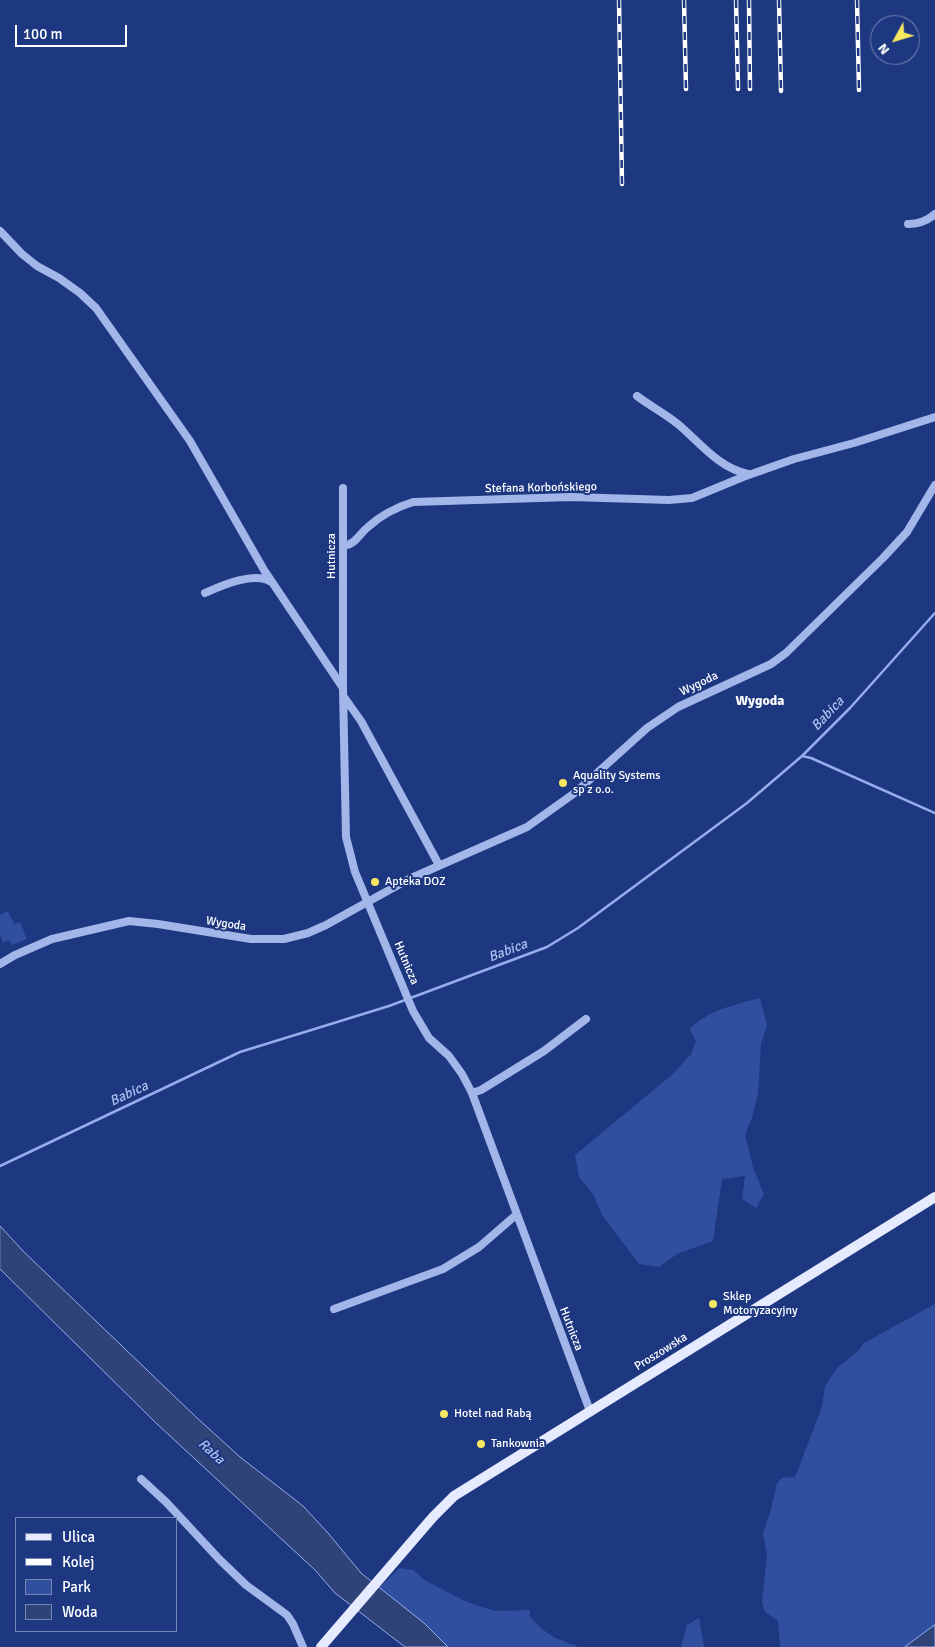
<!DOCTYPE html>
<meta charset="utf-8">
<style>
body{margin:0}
#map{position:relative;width:935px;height:1647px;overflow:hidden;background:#1d3780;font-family:Signika,sans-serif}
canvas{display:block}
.legend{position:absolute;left:15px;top:1517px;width:162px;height:115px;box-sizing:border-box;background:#1d3780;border:1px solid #7787b3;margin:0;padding:6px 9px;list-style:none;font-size:15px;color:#fff}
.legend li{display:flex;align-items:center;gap:10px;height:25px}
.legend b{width:25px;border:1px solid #7787b3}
.north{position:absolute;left:870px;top:15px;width:50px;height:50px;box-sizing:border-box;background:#1d3780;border:1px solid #7787b3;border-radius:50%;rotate:231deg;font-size:14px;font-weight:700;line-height:20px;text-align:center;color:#fff}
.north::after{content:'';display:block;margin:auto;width:18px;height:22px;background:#f8e760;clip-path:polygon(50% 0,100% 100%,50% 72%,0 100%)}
.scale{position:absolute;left:15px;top:25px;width:112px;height:22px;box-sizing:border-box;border:2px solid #fff;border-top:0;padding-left:6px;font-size:15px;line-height:18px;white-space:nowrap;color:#fff;-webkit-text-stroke:4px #1d3780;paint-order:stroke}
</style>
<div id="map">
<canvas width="935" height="1647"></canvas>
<ul class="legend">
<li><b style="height:6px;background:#e5eafe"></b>Ulica</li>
<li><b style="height:6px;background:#fff"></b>Kolej</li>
<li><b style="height:14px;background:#314f9f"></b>Park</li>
<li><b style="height:14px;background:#2f4379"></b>Woda</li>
</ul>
<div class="north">N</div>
<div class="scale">100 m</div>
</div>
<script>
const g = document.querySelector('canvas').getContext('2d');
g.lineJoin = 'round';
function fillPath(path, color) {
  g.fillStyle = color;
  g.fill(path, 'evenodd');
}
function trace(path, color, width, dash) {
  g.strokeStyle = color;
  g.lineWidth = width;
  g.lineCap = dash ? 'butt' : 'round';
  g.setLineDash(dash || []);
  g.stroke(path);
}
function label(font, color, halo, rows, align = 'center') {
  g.font = font + ' Signika,sans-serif';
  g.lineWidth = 4;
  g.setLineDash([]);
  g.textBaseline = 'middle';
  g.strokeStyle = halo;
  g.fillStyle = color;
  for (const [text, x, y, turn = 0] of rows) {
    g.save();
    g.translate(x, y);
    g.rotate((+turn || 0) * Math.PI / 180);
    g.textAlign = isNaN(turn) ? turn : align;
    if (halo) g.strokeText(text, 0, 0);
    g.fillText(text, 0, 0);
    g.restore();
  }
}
const green = new Path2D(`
 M8,911L14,924L20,922L27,939L12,945L10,940L3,943L0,935V915Z
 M760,998L767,1025L761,1043L758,1093L752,1118L745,1135L753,1167L764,1194L756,1208L742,1199L745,1176L722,1179L713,1241L677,1254L659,1267L639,1264L602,1215L593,1194L579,1177L575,1155L674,1073L691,1054L696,1041L690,1029C706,1011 737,1004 760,998Z
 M935,1304V1625L905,1647H780L778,1621L764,1611L762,1600L767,1556L763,1533L770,1513L777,1483L782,1478L795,1477L822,1407L825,1386L837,1368L860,1349L864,1343Z
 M400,1568L413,1570L426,1581L467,1602L495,1611L530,1610V1617L542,1629L555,1638L579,1647H448L379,1587Z
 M699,1618L704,1647H681L687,1625Z`);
const water = new Path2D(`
 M0,1226L24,1252L196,1417L240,1457L303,1506L328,1533L361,1573L424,1623L448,1647H405L335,1593L315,1570L156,1423L0,1269Z
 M935,1625V1647H905Z`);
const stream = new Path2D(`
 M802,756L811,758L935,813
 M0,1166L240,1052L389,1006L547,947L578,928L747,803L802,756L850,708L935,613`);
const minor = new Path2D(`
 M908,224C918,224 927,221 935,214
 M0,231L22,254L37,266L59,278L80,293L96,308L190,441L264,570L343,688
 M637,396C650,406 666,414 679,425C700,443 719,468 748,474
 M343,488V689L346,837L355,872L413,1011L429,1038L449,1056L462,1074L472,1093L590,1411
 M344,546C357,543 358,535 368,527C381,515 397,507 413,502L571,497L669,500L692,498L743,477L794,459L854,443L935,417
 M205,593C221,586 254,571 271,582
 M344,697L361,721L439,865
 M0,964L15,955L52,939L129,921L158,924L251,939H284L308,933L326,925L409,879L527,827L576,792L647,728L678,707L771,664L786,653L883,558L907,532L935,485
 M472,1093L481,1090L544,1051L586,1019
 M334,1309L443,1269L479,1247L516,1215
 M141,1479L166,1502L220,1560L246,1585L287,1615L293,1624L303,1647`);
const major = new Path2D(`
 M321,1647L433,1517L454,1496L935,1197`);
const rail = new Path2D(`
 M619,0L622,184
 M684,0L686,89
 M736,0L738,89
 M749,0L750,89
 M779,0L781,91
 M857,0L859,90`);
const markers = [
 [563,783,5,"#f8e760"],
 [375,882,5,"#f8e760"],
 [713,1304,5,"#f8e760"],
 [444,1414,5,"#f8e760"],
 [481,1444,5,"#f8e760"]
];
const streetNames = [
 ["Stefana Korbońskiego",541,488,-1],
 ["Hutnicza",332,556,-90],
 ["Wygoda",699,684,-26],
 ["Wygoda",226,924,9],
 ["Hutnicza",406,963,67],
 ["Hutnicza",571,1329,69],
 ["Proszowska",661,1352,-32]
];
const poiNames = [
 ["Aquality Systems",573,776],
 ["sp z o.o.",573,790],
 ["Apteka DOZ",385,882],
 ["Sklep",723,1297],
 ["Motoryzacyjny",723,1311],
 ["Hotel nad Rabą",454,1414],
 ["Tankownia",491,1444]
];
const neighbourhoodNames = [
 ["Wygoda",760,701]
];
const waterNames = [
 ["Babica",828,714,-47],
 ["Babica",508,951,-21],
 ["Babica",129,1094,-25],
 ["Raba",211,1452,42]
];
fillPath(green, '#314f9f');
fillPath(water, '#2f4379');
trace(water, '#95aeeb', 1);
trace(stream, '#95aeeb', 2.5);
trace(minor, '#a2b6e9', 8);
trace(major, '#e5eafe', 10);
trace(rail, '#fff', 4.5);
trace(rail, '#1d3780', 2.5, [8]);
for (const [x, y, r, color] of markers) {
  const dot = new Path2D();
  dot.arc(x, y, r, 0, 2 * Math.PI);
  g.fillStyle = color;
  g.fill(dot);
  trace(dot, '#1d3780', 2);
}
label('12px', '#fff', '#1d3780', streetNames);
label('12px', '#fff', '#1d3780', poiNames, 'left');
label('bold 14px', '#fff', '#1d3780', neighbourhoodNames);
label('italic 14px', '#adc0f1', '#1d3780', waterNames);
</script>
